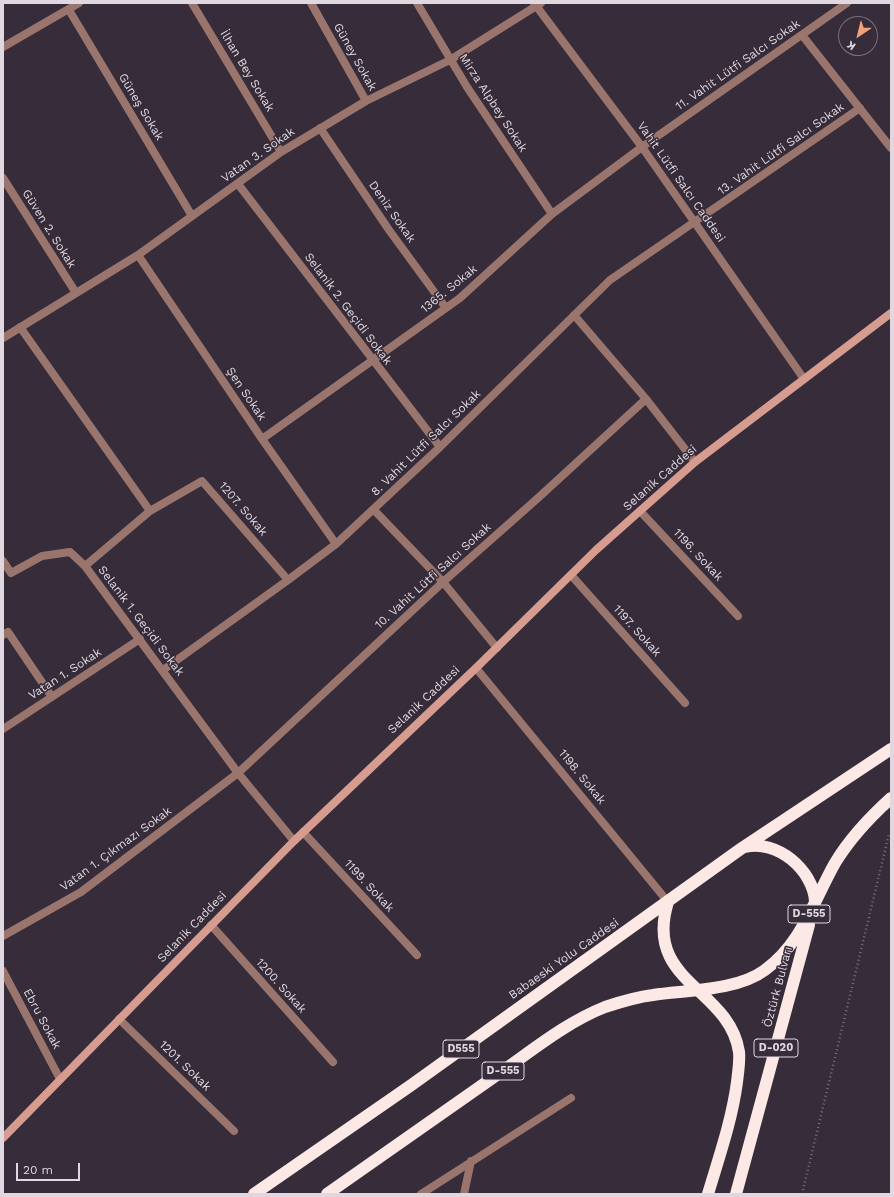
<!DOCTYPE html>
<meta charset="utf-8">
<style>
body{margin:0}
#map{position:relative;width:894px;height:1197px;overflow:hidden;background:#372c39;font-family:"Work Sans",sans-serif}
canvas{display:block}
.frame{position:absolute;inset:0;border:4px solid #dfd8e1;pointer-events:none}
.north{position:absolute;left:838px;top:16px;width:40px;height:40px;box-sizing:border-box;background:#372c39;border:1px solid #7a717c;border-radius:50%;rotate:215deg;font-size:11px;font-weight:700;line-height:16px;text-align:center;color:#dfd8e1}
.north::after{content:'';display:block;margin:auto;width:14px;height:18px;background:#f1a17c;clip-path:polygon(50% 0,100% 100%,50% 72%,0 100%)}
.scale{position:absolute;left:16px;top:1163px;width:64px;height:18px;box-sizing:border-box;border:2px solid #dfd8e1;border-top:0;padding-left:5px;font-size:12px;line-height:14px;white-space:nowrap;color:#dfd8e1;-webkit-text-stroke:3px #372c39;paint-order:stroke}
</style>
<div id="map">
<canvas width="894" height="1197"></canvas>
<div class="frame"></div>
<div class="north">K</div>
<div class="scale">20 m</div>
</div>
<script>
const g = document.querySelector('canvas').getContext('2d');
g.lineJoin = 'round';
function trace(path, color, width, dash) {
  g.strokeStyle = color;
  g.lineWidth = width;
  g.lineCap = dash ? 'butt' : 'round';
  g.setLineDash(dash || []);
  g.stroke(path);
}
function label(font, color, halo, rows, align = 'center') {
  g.font = font + ' "Work Sans",sans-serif';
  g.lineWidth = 3;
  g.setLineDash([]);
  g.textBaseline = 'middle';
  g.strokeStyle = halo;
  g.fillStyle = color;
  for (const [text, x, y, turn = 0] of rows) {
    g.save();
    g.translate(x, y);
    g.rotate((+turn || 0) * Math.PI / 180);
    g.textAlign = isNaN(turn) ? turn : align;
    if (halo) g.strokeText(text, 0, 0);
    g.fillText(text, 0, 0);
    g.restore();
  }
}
const path = new Path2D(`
 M802,1194L889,834`);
const street = new Path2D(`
 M192,3L281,152
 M311,3L366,101
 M417,3L467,87L552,214
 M534,3L642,147L804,379
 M69,10L192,216
 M802,35L891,148
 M3,47L79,3
 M320,128L389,230L446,308
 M3,178L76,293
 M238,184L440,447
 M138,255L262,439L336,544
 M574,315L646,399L695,462
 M20,327L150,511L85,566L238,773L294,841
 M3,338L138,255L281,152L366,101L450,60L541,3
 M262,439L460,298L552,214L642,147L847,3
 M374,510L443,582L497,648
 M150,511L202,481L288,580
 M640,511L738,616
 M3,561L11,573L42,556L70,552L85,566
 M571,575L685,703
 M3,635L8,632L52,697
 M476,668L668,902
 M163,670L288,580L336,544L440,447L610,280L860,108
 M3,729L140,639
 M303,832L417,955
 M211,925L333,1062
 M3,936L81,892L238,773L443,582L538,498L646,399
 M3,971L60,1079
 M119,1019L234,1131
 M421,1194L571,1098
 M464,1194L471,1161`);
const secondary = new Path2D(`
 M3,1138L294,841L476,668L596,550L695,462L891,313`);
const highway = new Path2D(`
 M745,847C777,839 813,870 815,901
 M668,902C643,983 729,987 739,1052C740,1061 738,1073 737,1082C732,1120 719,1157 708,1194
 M254,1194L410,1086L742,848L891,749
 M327,1194C385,1154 443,1113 501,1072C534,1049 567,1022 605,1007C620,1002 637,997 653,995C686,990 737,991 765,970C802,943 813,902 835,863C850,838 870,817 891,798
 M736,1194L809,925`);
const shields = [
 [809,914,42],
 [776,1048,44],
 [461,1049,36],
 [503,1071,42]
];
const shieldNames = [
 ["D-555",809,914],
 ["D-020",776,1048],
 ["D555",461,1049],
 ["D-555",503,1071]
];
const streetNames = [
 ["Güney Sokak",355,57,61],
 ["11. Vahit Lütfi Salcı Sokak",738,65,-35],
 ["İlhan Bey Sokak",247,71,59],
 ["Mirza Alpbey Sokak",493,103,57],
 ["Güneş Sokak",141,107,59],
 ["13. Vahit Lütfi Salcı Sokak",781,149,-35],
 ["Vatan 3. Sokak",258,155,-35],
 ["Vahit Lütfi Salcı Caddesi",681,182,55],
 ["Deniz Sokak",392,212,55],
 ["Güven 2. Sokak",49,229,58],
 ["1365. Sokak",449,289,-39],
 ["Selanik 2. Geçidi Sokak",348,309,53],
 ["Şen Sokak",246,394,56],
 ["8. Vahit Lütfi Salcı Sokak",426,443,-44],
 ["Selanik Caddesi",660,478,-41],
 ["1207. Sokak",243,509,49],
 ["1196. Sokak",698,555,47],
 ["10. Vahit Lütfi Salcı Sokak",433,576,-42],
 ["Selanik 1. Geçidi Sokak",141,621,53],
 ["1197. Sokak",637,631,48],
 ["Vatan 1. Sokak",65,674,-33],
 ["Selanik Caddesi",424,700,-43],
 ["1198. Sokak",582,777,51],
 ["Vatan 1. Çıkmazı Sokak",116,849,-36],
 ["1199. Sokak",369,886,47],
 ["Selanik Caddesi",192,927,-46],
 ["Babaeski Yolu Caddesi",564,959,-35],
 ["1200. Sokak",281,986,48],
 ["Öztürk Bulvarı",778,987,-75],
 ["Ebru Sokak",42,1019,62],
 ["1201. Sokak",185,1066,44]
];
trace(path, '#7a707c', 2.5, [1, 3]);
trace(street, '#9a756d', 8);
trace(secondary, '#d69c8f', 8);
trace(highway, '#fce9e5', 12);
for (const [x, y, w] of shields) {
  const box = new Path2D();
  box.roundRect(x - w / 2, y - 9, w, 18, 3);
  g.fillStyle = '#372c39';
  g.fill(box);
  trace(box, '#dfd8e1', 1);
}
label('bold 11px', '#dfd8e1', null, shieldNames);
label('12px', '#dfd8e1', '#372c39', streetNames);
</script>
